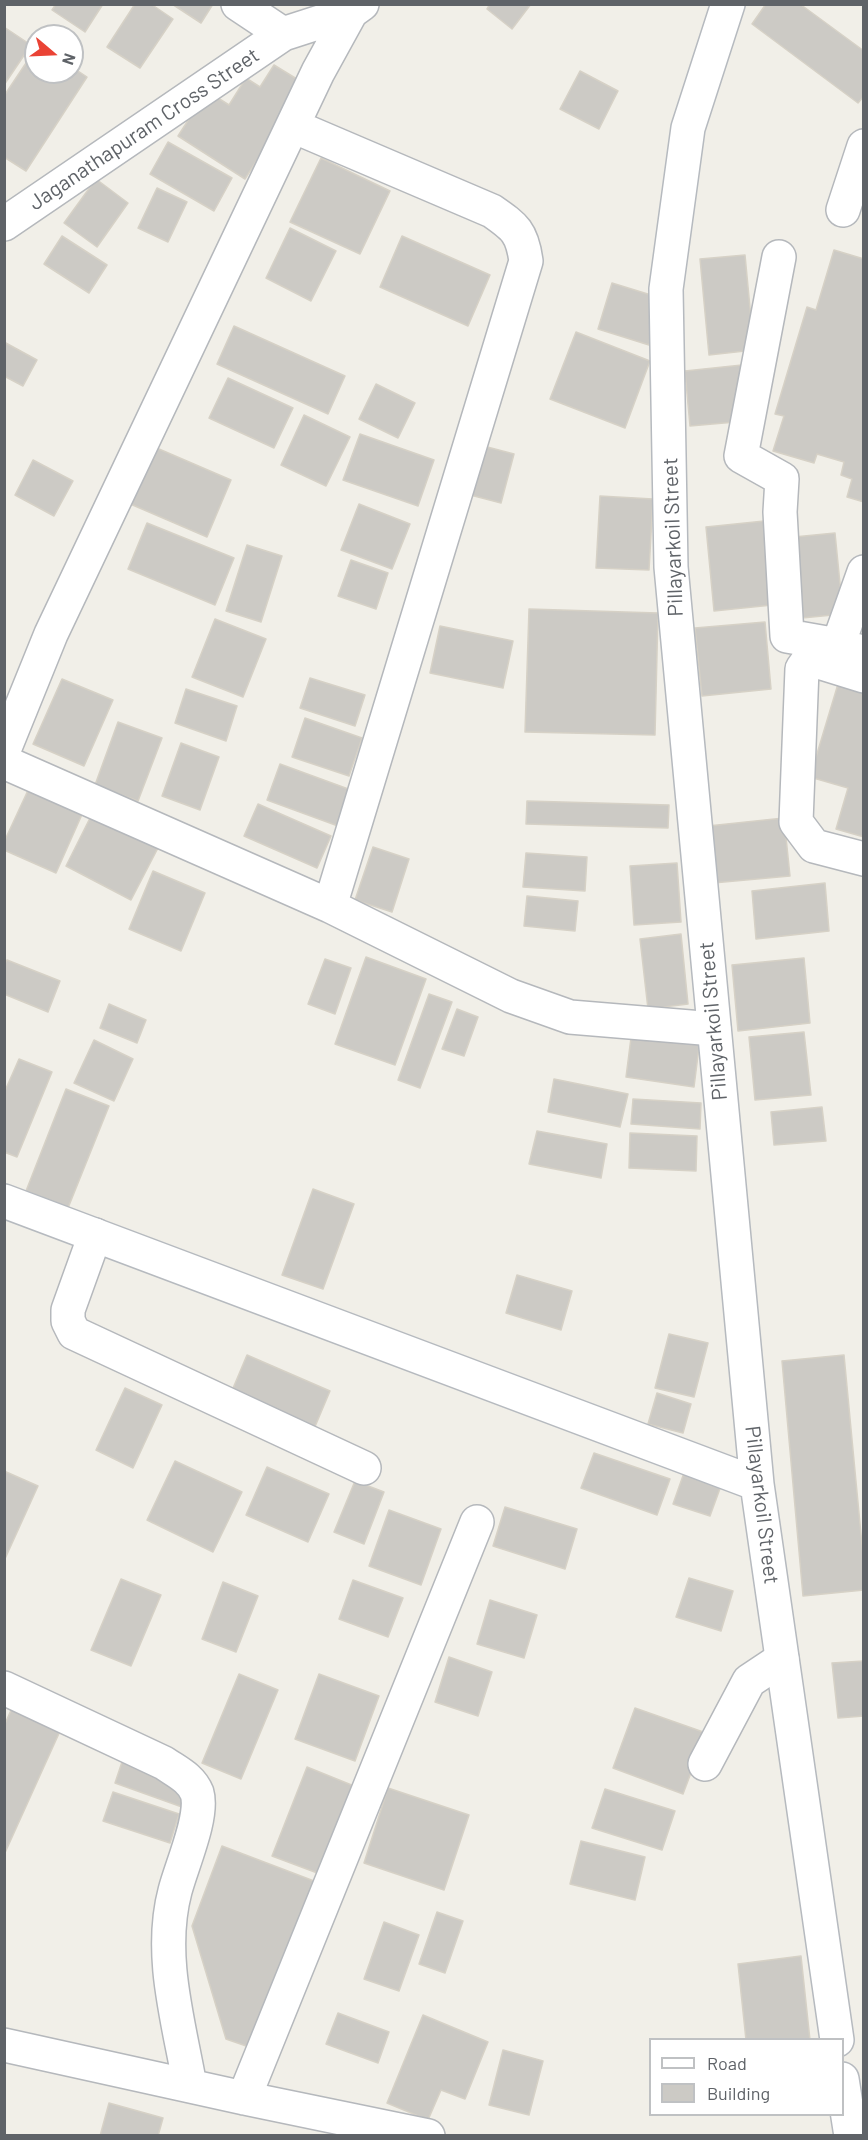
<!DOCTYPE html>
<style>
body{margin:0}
#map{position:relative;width:868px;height:2140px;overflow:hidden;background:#f1efe8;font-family:Barlow,sans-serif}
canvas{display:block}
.frame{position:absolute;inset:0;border:6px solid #5f6368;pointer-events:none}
.legend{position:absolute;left:649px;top:2038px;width:195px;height:78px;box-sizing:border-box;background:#fff;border:2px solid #bfc1c3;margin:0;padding:8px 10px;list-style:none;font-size:18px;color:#5f6368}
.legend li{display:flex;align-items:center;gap:12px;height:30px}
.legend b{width:30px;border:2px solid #bfc1c3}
.north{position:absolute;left:24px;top:24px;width:60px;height:60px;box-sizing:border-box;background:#fff;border:2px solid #bfc1c3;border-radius:50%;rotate:109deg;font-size:16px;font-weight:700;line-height:24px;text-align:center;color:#5f6368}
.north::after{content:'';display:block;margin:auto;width:21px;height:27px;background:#ea4335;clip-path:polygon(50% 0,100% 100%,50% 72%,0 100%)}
</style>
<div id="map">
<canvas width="868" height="2140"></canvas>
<div class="frame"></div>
<ul class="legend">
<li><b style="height:8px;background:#fff"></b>Road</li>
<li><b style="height:16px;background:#cccac5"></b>Building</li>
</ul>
<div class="north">N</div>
</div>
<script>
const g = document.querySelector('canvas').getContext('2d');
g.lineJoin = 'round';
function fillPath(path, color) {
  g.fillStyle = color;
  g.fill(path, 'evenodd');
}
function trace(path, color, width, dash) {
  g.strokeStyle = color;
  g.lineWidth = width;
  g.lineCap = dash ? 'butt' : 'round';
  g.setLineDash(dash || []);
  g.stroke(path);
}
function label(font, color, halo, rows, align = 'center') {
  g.font = font + ' Barlow,sans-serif';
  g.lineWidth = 5;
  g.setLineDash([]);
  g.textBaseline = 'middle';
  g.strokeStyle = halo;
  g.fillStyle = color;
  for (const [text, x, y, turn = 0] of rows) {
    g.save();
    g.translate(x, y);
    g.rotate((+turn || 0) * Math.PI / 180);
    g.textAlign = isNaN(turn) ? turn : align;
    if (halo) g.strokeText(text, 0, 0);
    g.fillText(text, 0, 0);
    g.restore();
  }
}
const building = new Path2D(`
 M56,4H103L85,32L52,10Z
 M135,4H151L173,19L140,68L107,47Z
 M172,4H213L201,23Z
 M490,4H531L512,29L487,9Z
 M766,4H800L864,51V96L858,103L752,24Z
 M4,27L31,45L4,85Z
 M36,48V72H72V67L87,77L26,171L4,157V96Z
 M274,65L305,84L245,179L178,136L207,91L229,105L246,78L260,87Z
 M580,71L618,91L599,129L560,109Z
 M168,142L232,178L214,211L150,174Z
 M321,158L390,191L360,254L290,222Z
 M96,179L128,203L97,247L64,223Z
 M157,188L187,202L168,242L138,228Z
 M290,228L336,251L311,301L266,278Z
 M62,236L107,265L89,293L44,264Z
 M402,236L490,275L468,326L380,287Z
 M834,250L864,259V502L847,497L852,479L841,475L844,462L817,454L814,463L773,451L784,416L775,414L807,307L816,310Z
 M745,255L754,350L709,355L700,259Z
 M612,283L664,299L649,345L598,329Z
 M234,326L345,376L328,414L217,364Z
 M576,332L650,361L625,428L550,399Z
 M4,342L37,360L23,386L4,376Z
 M742,365L747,421L690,426L685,371Z
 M228,378L293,408L274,448L209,418Z
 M376,384L415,403L398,438L359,419Z
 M304,415L350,437L326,486L281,465Z
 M360,434L434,460L418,506L343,480Z
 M472,443L514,454L501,503L459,492Z
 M152,446L231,480L207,537L128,503Z
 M33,460L73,481L54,516L15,495Z
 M600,496L653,499L649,570L596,568Z
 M359,504L410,524L392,569L341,550Z
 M774,520L782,604L714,611L706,527Z
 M147,523L234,558L215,605L128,569Z
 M835,533L843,614L802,618L794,537Z
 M247,545L282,556L261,622L226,611Z
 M351,560L388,573L376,609L338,596Z
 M529,609L658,613L655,735L525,732Z
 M215,619L266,639L243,697L192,677Z
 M765,622L771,689L702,696L695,628Z
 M440,626L513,641L503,688L430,673Z
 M310,678L365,695L355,726L300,708Z
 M62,679L113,700L84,766L33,744Z
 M838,684L864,691V837L836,829L848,788L810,777Z
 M186,689L237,706L226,741L175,723Z
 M305,718L362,738L349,776L292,757Z
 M118,722L162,738L138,801L95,785Z
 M181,743L219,757L200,810L162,796Z
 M280,764L351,790L338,826L267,800Z
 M30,786L84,810L56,873L4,850V842Z
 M527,801L669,805L668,828L526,824Z
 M258,804L331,836L317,868L244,836Z
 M93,812L159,846L131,900L66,866Z
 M784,818L790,876L713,883L708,826Z
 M373,847L409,859L392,912L355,900Z
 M526,853L587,857L585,891L523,887Z
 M677,863L681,922L634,925L630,866Z
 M153,871L205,893L181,951L129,929Z
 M825,883L829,931L756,939L752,891Z
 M527,896L578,901L575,931L524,926Z
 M681,934L688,1004L648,1009L640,939Z
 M366,957L426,979L395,1065L335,1044Z
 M804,958L810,1023L738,1031L732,965Z
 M325,959L351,968L335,1014L308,1004Z
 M7,960L60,981L48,1012L4,994V965Z
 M429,994L452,1002L420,1088L398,1080Z
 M109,1004L146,1020L137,1043L100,1028Z
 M457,1009L478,1017L464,1056L442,1049Z
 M632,1030L700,1039L694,1087L626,1077Z
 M804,1032L811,1095L755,1100L749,1037Z
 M94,1040L133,1059L114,1101L74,1083Z
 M19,1059L52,1072L17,1157L4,1152V1093Z
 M554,1079L628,1094L620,1127L548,1112Z
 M66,1089L109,1106L68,1208L26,1191Z
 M633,1099L701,1103L700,1129L631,1124Z
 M822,1107L826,1141L774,1145L771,1112Z
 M537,1131L607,1144L601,1178L529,1164Z
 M630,1133L697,1136L696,1171L629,1168Z
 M313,1189L354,1204L323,1289L282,1275Z
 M517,1275L572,1291L561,1330L506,1313Z
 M669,1334L708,1343L694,1397L655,1388Z
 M247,1355L330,1391L314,1429L231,1393Z
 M844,1355L864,1566V1590L803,1596L782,1361Z
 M125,1388L162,1405L133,1468L96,1450Z
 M657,1393L691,1404L683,1433L648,1424Z
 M594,1453L670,1479L657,1515L581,1488Z
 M175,1461L242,1492L213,1552L147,1520Z
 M267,1467L329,1494L308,1542L246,1515Z
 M685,1470L722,1483L710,1516L673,1504Z
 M4,1471L38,1486L4,1561Z
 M355,1481L384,1492L364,1544L334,1532Z
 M505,1507L577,1529L565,1569L493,1546Z
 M389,1510L441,1529L421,1585L369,1566Z
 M689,1578L733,1591L721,1631L676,1617Z
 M121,1579L161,1595L131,1666L91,1650Z
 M353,1580L403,1598L388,1637L339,1619Z
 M223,1582L258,1596L236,1652L202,1639Z
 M490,1600L537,1615L524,1658L477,1644Z
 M449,1657L492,1672L478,1716L435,1702Z
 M864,1661V1716L838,1718L832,1663Z
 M239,1674L278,1690L241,1779L202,1763Z
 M319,1674L379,1696L355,1761L295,1739Z
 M12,1708L61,1729L4,1855V1726Z
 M635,1708L706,1733L683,1794L613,1768Z
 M122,1762L190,1786L182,1807L115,1783Z
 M307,1767L354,1786L320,1874L272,1856Z
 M388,1788L469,1815L444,1890L364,1863Z
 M605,1789L675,1811L662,1850L592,1828Z
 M113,1792L179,1814L170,1843L103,1821Z
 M581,1841L645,1857L635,1900L570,1884Z
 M222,1846L314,1881L252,2048L226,2039L192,1926Z
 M437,1912L463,1921L445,1973L419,1964Z
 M384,1922L419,1935L399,1991L364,1979Z
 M801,1956L810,2040H746L738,1964Z
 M338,2013L389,2032L378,2063L326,2044Z
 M423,2015L488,2042L465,2099L441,2090L428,2120L387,2103Z
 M503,2050L543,2061L529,2115L489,2105Z
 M109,2103L163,2118L158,2136H100Z`);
const street = new Path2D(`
 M238,4L283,34
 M293,126L492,211C515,227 522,232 526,261L330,906
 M843,210L864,146
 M4,224L283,34L351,12
 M779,257L741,456L782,479L780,512L787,636L838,645
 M859,651L838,645L864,572
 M864,676L809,659L802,669L796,822L814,846L864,859
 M4,750L51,634L318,72L351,12L362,4
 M4,762L330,906L511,996L570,1017L714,1029
 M95,1235L68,1310V1321L74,1333L364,1468
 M4,1688L164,1763C177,1772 191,1778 197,1793C204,1816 181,1867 175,1891C158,1955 179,2023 190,2086
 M705,1764L749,1681L782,1659
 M4,2045L244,2098L428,2136
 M244,2098L477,1522`);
const secondary = new Path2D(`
 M728,4L688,128L666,289L671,567L757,1484L837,2040
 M4,1201L757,1484
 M842,2079L851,2136`);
const streetNames = [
 ["Jaganathapuram Cross Street",144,129,-34],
 ["Pillayarkoil Street",673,537,-92],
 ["Pillayarkoil Street",713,1021,-95],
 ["Pillayarkoil Street",762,1505,83]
];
fillPath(building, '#cccac5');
trace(building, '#d6d1c6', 1.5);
trace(street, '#b5b8bc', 36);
trace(secondary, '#b6babf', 36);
trace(street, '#fff', 33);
trace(secondary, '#fff', 33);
label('21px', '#5f6368', '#fff', streetNames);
</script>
